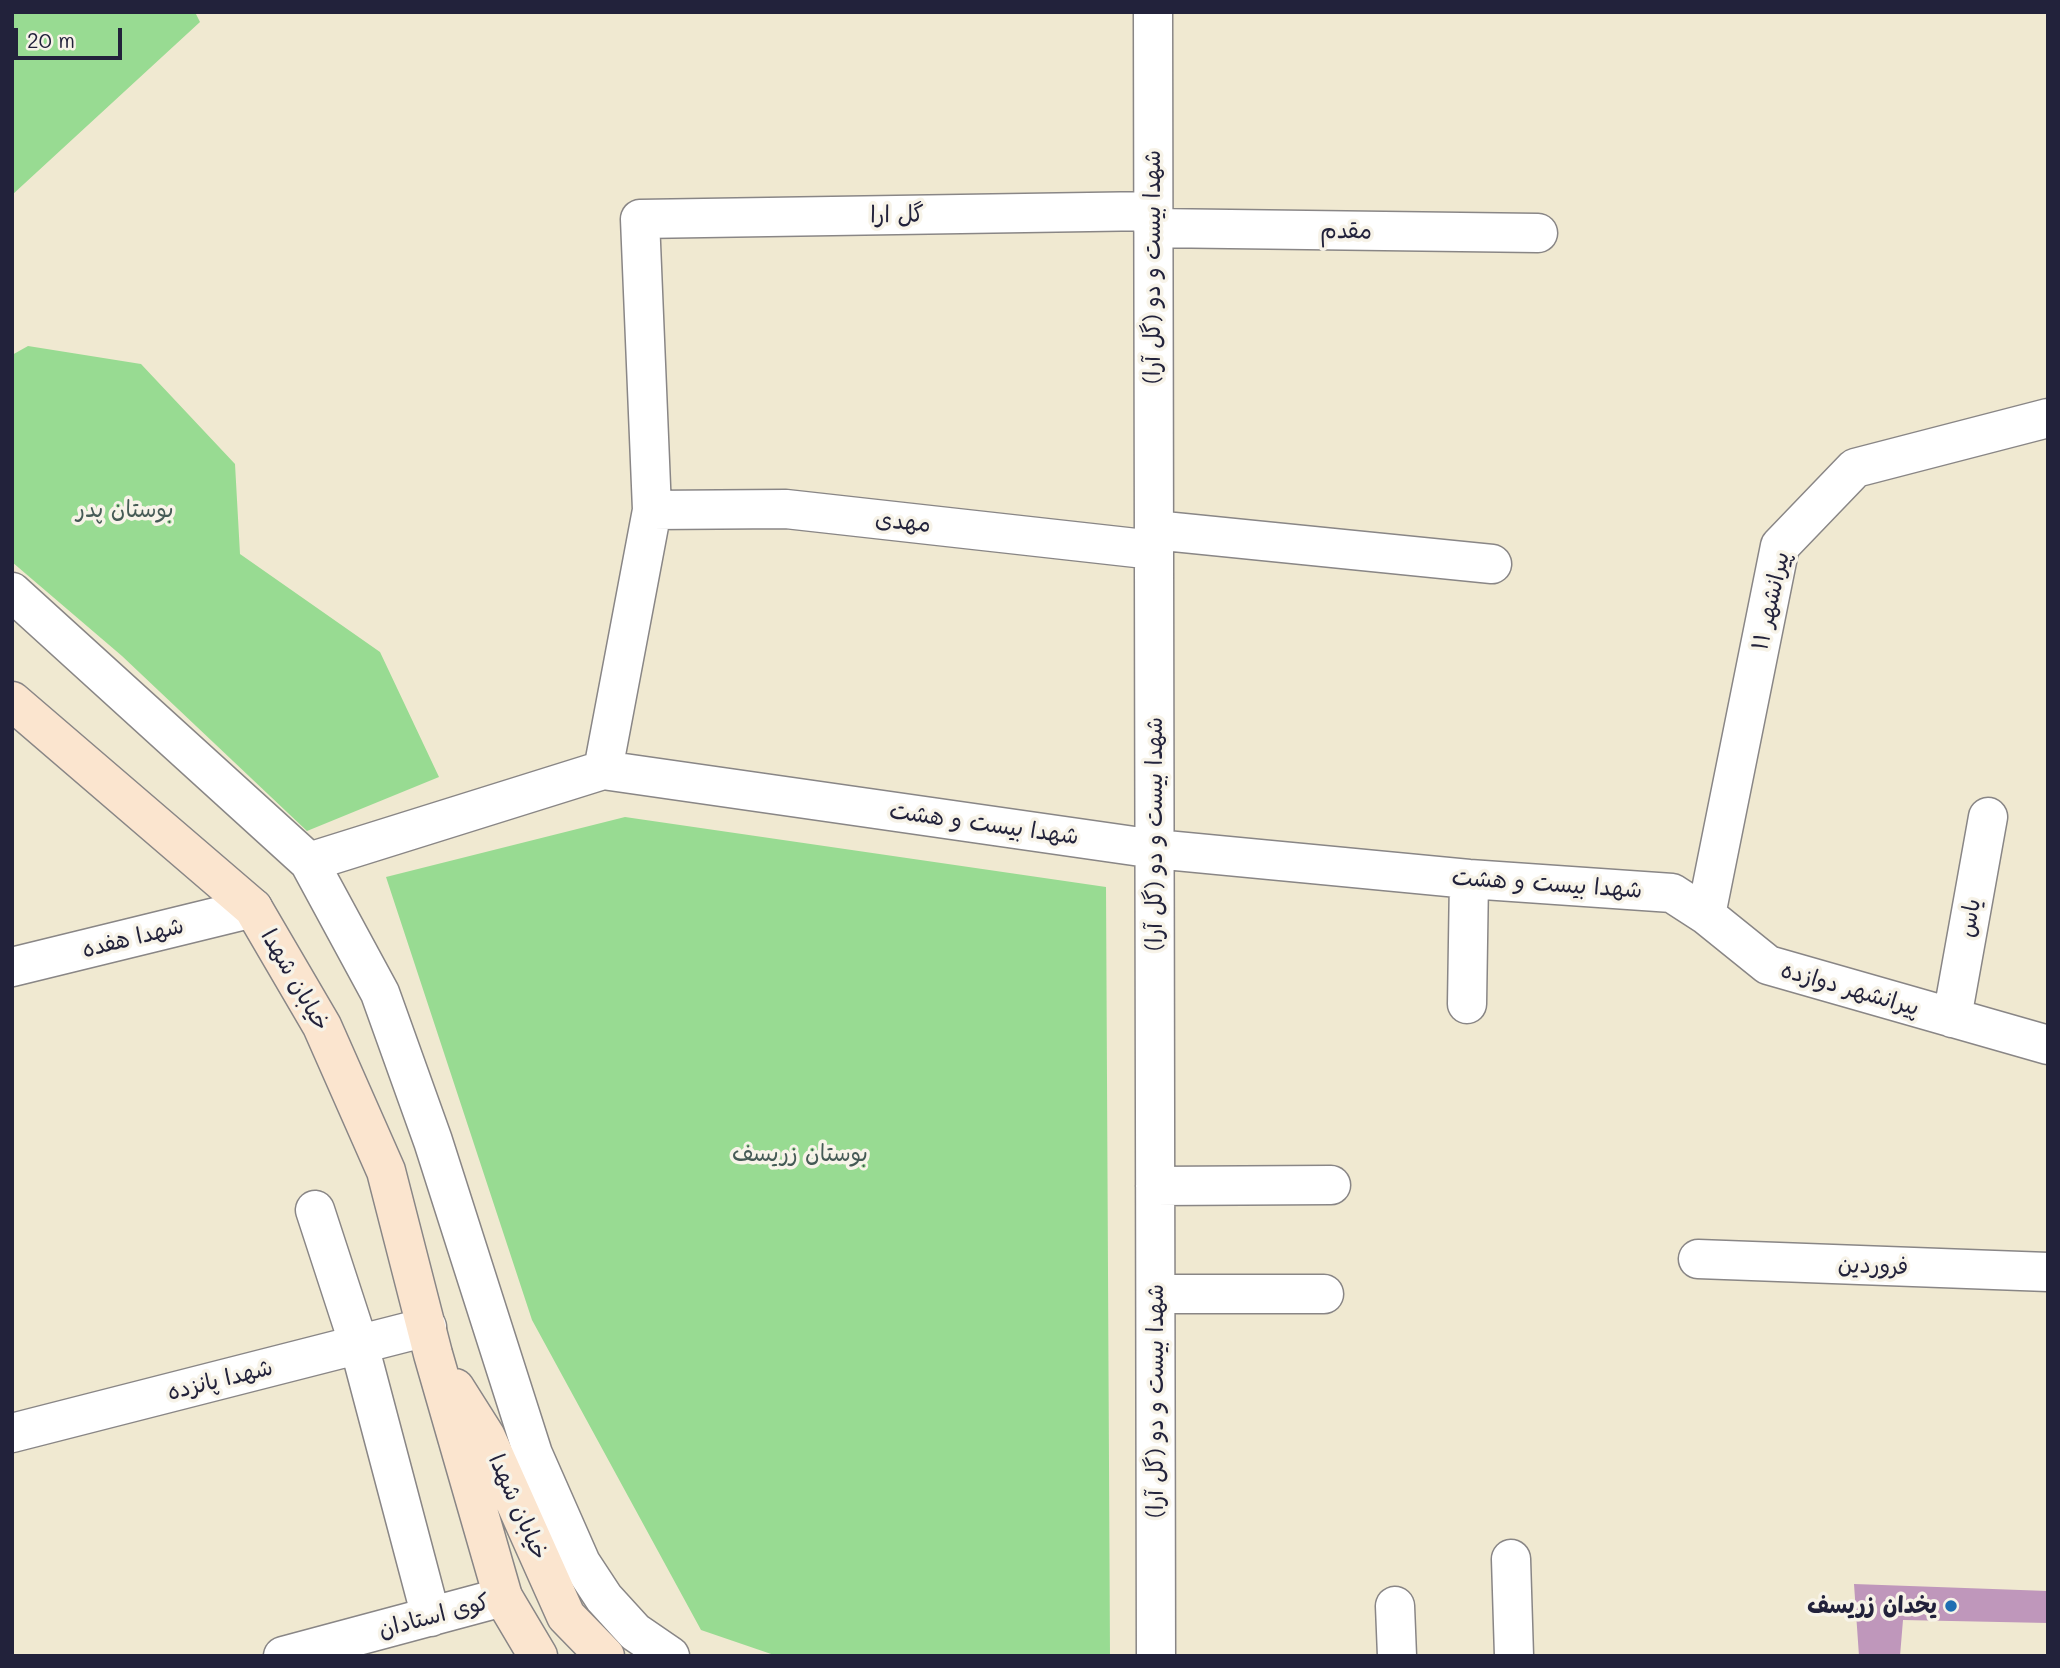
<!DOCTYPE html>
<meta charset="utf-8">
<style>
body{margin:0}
#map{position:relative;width:2060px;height:1668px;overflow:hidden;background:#f0e9d1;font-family:Mali,sans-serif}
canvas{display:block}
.frame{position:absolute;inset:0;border:14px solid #22223b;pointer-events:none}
.scale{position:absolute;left:14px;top:28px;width:108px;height:32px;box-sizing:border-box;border:4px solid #22223b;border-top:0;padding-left:9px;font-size:21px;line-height:24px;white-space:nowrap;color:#22223b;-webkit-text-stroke:5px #f7f3e8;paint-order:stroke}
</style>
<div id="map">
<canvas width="2060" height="1668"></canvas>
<div class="frame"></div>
<div class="scale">20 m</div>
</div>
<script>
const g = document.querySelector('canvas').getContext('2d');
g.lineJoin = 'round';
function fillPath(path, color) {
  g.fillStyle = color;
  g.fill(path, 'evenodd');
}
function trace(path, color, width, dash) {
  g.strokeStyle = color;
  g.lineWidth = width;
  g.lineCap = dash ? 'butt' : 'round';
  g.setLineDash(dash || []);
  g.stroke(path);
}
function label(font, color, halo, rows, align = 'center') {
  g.font = font + ' Mali,"Playpen Sans Arabic",sans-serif';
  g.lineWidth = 7;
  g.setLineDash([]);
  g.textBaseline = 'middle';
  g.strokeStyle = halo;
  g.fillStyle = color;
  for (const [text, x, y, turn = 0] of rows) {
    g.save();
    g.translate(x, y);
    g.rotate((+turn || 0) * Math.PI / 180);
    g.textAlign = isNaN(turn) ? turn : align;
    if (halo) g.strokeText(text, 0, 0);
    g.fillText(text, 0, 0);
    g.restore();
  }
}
const green = new Path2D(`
 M12,12H195L200,22L12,195Z
 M28,346L141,364L235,464L240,554L380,652L439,777L307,831L122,656L12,562V355Z
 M625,817L1106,887L1110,1656H777L701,1630L532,1320L386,877Z`);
const building = new Path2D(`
 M1854,1584L2048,1591V1623L1903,1620L1900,1656H1859Z`);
const minor = new Path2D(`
 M1153,12L1156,1656
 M1153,228L1538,233
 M652,510L786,509L1154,550
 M1154,530L1492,564
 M12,592L309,862L380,993L433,1141L533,1454L581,1563L604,1598L635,1632L670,1656
 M603,770L652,510L640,219L1153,211
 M309,862L603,770L1155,849L1469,879L1672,893L1706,915L1768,965L2048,1045
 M1706,915L1780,546L1855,468L2048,418
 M12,967L253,908
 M1467,1004L1469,879
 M1952,1018L1988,817
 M1155,1186L1331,1185
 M315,1210L359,1345L431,1617
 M1698,1259L2048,1272
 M1156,1294H1324
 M12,1433L427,1327
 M1511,1559L1514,1656
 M1395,1606L1397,1656
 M283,1656L503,1597`);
const secondary = new Path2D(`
 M12,701L253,908L322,1026L386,1171L433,1354L503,1597L538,1656
 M455,1388L486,1437L566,1616L605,1656`);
const markers = [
 [1951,1606,7,"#1f6fb2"]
];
const streetNames = [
 ["گل ارا",897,215,-1],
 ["مقدم",1346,231,1],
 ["شهدا بیست و دو (گل آرا)",1153,267,-90],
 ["مهدی",903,522,6],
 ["پیرانشهر ۱۱",1771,601,-77],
 ["شهدا بیست و هشت",984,824,8],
 ["شهدا بیست و دو (گل آرا)",1155,834,-90],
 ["شهدا بیست و هشت",1547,884,4],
 ["یاس",1970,918,-80],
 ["شهدا هفده",133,938,-14],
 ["خیابان شهدا",295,980,60],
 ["پیرانشهر دوازده",1850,989,16],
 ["فروردین",1873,1266,2],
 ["شهدا پانزده",220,1380,-14],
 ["شهدا بیست و دو (گل آرا)",1156,1401,-90],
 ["خیابان شهدا",518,1507,66],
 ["کوی استادان",434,1616,-15]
];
const parkNames = [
 ["بوستان پدر",125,510],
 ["بوستان زریسف",800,1154]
];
const poiNames = [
 ["یخدان زریسف",1937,1606]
];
fillPath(green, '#98db92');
fillPath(building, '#bf97bb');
trace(minor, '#898686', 41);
trace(secondary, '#898686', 41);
trace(minor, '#fff', 38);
trace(secondary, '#fbe5cf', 38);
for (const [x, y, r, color] of markers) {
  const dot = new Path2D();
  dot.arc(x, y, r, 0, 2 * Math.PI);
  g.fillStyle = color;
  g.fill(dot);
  trace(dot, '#f7f3e8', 2.5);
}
label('23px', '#22223b', '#f7f3e8', streetNames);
label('23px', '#455a55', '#f7f3e8', parkNames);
label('bold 23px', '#22223b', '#f7f3e8', poiNames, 'right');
</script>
